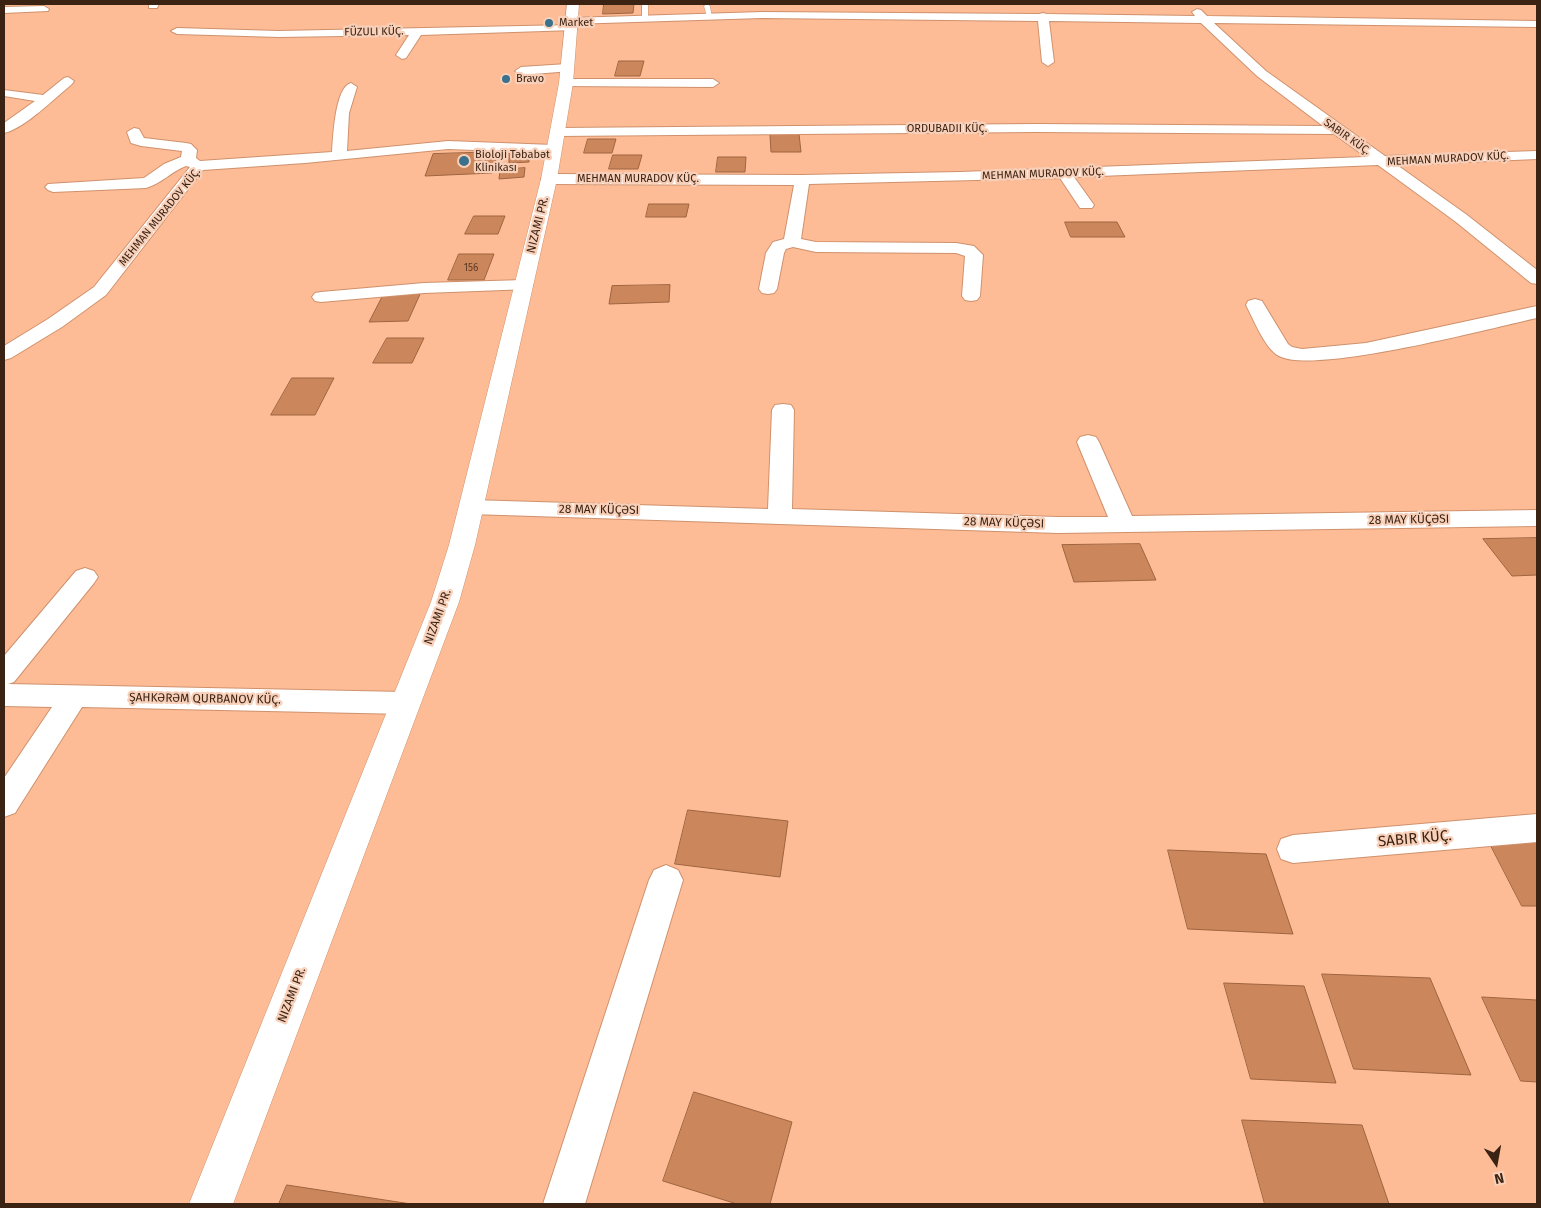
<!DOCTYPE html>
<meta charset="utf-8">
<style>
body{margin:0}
#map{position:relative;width:1541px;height:1208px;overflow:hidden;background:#fdbc96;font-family:"Fira Sans",sans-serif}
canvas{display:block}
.frame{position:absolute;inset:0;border:5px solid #3b2314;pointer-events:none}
.north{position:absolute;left:1471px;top:1138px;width:50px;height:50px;-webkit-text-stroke:4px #f8d0b9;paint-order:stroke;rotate:168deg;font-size:14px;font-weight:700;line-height:20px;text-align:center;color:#3b2314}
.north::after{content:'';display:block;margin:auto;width:18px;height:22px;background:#3b2314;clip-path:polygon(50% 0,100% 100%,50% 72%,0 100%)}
</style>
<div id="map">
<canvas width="1541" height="1208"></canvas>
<div class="frame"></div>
<div class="north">N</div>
</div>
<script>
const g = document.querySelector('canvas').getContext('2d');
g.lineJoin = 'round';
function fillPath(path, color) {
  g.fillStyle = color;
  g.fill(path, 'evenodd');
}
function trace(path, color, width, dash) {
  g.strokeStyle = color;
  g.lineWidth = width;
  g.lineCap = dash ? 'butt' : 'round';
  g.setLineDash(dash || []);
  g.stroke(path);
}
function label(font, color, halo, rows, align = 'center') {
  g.font = font + ' "Fira Sans",sans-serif';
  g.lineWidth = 4.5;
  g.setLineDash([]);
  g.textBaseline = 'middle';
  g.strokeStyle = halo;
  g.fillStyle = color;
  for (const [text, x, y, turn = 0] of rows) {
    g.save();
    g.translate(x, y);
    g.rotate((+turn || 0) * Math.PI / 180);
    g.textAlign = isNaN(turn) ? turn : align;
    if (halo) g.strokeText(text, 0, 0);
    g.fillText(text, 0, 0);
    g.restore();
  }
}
const building = new Path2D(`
 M604,4H634L633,13L603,14Z
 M619,61H644L640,76H615Z
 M799,134L801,152H771L770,135Z
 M588,139H616L612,153H584Z
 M498,152L492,173L425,176L433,154Z
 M529,152V162L509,163V153Z
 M613,155H642L638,169H609Z
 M718,157H746L745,172H716Z
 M525,168L524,177L499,179L500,170Z
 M649,204H689L686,217H646Z
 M474,216H505L498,234H465Z
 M1065,222H1117L1125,237H1071Z
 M459,254H494L484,280H448Z
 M670,285L669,302L609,304L612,286Z
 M421,292L408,321L369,322L384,293Z
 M387,338H424L412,363H373Z
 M292,378H334L315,415H271Z
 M1537,538V575L1512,576L1483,539Z
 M1140,544L1156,580L1074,582L1062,545Z
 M688,810L788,821L780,877L675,864Z
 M1488,840L1537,842V906H1522Z
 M1168,850L1266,854L1293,934L1188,929Z
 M1322,974L1430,978L1471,1075L1354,1069Z
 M1224,983L1304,986L1336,1083L1251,1079Z
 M1482,997L1537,1000V1082L1521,1081Z
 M694,1092L792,1122L770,1204H737L663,1181Z
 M1242,1120L1362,1125L1389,1204H1265Z
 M287,1185L411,1204H279Z`);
const service = new Path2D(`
 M642,4H648V19L645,21L642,19Z
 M707,4L710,6L712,18L707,17L704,6Z`);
const minor = new Path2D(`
 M149,4H159L157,8H149Z
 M44,6L49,9L48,11L4,13V7Z
 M1197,9L1201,10L1207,16L1537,21V27L1214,23L1266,71L1385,156L1537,151V159L1397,165L1467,215L1537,270V284L1531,283L1456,222L1378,165L1074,177L1094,205L1092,208H1080L1060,178L809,184L801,239L816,242L956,243L974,246L983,255L980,296L977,300L971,301L965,300L962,296L965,256L956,253L816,252L793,247L786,249L784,253L777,289L774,293L768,294L762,293L759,289L766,253L773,242L784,239L794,185L549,184L544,182L541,179L544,176L549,174L802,175L960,172L1366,157L1334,134L1036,132L558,136L551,132L558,128L1036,124L1323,126L1257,76L1201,23L1049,21L1054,62L1048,66L1042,62L1038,21L762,18L571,24L565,21L571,18L762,12L1039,14L1043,13L1047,14L1195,16L1192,12Z
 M571,25L577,28L575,30L421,35L406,58L402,59L396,55L409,35L279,37L177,34L171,31L177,28L279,31Z
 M567,64L571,65L573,68L571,71L521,75L515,71L521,67Z
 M68,77L74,81L72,84C56,97 24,129 4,133V123L35,101L4,96V90L43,95L64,78Z
 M566,79H713L719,83L713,87L561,86L560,83Z
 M351,83L357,87L349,113L347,151L448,141L554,145L559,146L561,149L559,152L554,153L448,149L305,163L203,170L106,295L62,327L11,358L4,360V346L48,319L94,287L190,167L186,166C172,171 161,184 146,188L53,192L48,190L45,187L48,184L144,178L164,164L181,157L182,151L141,146L131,143L127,132L134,128L139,129L144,138L186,143L191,144L197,150L196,158L200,161L332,152C333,137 335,87 351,83Z
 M524,280L530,281L533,285L530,289L424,293L321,302L315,301L312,297L315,293L321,292L424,283Z
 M1255,299L1262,301L1288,344L1292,347L1302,349L1366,343L1537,306V318C1491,328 1315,375 1279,356C1265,349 1253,318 1246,305L1248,301Z
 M783,404L791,405L794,410L792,509L1058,517H1108L1077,442L1080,437L1088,435L1096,437L1099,442L1132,516L1537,510V526L1058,533L471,514L463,512L459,507L463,502L471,500L768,509L772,410L775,405Z
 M85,568L94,571L98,577L94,583L14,682L8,684L405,692L415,695L419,703L415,711L405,714L82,707L15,813L4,817V778L52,707L4,706V656L76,571Z
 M1537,814V842L1293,863L1281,859L1277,849L1281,839L1293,835Z
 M666,865L678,870L683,880L585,1204H543L649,880L654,870Z`);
const tertiary = new Path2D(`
 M567,4H579L573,83L557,179L475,545L459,602L233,1204H189L431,602L449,545L541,179L559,83Z`);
const markers = [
 [549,23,5,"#3a718c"],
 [506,79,5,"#3a718c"],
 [464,161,6,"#3a718c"]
];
const numberNames = [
 ["156",471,268]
];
const farPoinames = [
 ["Market",559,23],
 ["Bravo",516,79],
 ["Bioloji Təbabət",475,155],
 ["Klinikası",475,168]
];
const farStreetnames = [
 ["FÜZULI KÜÇ.",374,32,-1],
 ["ORDUBADII KÜÇ.",947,129],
 ["SABIR KÜÇ.",1347,137,35],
 ["MEHMAN MURADOV KÜÇ.",1448,159,-3],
 ["MEHMAN MURADOV KÜÇ.",1043,174,-2],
 ["MEHMAN MURADOV KÜÇ.",638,179],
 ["MEHMAN MURADOV KÜÇ.",160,217,-51]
];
const streetNames = [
 ["NIZAMI PR.",538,225,-76],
 ["28 MAY KÜÇƏSI",599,510,1],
 ["28 MAY KÜÇƏSI",1409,520,-1],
 ["28 MAY KÜÇƏSI",1004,523,2],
 ["NIZAMI PR.",438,617,-70],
 ["ŞAHKƏRƏM QURBANOV KÜÇ.",205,699,1],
 ["NIZAMI PR.",292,995,-69]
];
const nearStreetnames = [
 ["SABIR KÜÇ.",1415,839,-5]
];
fillPath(building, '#cc865b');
trace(building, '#9e6440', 1);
trace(service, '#cf916c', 1);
trace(minor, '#cf916c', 2);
trace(tertiary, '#cf916c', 1);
fillPath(service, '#fff');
fillPath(minor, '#fff');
fillPath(tertiary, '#fff');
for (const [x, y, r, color] of markers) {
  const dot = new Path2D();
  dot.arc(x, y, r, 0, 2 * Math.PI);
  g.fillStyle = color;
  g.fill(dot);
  trace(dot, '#f8d0b9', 2);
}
label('10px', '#5f3c26', null, numberNames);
label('11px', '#3b2314', '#f8d0b9', farPoinames, 'left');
label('11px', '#3b2314', '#f8d0b9', farStreetnames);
label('12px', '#3b2314', '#f8d0b9', streetNames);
label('15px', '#3b2314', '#f8d0b9', nearStreetnames);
</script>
